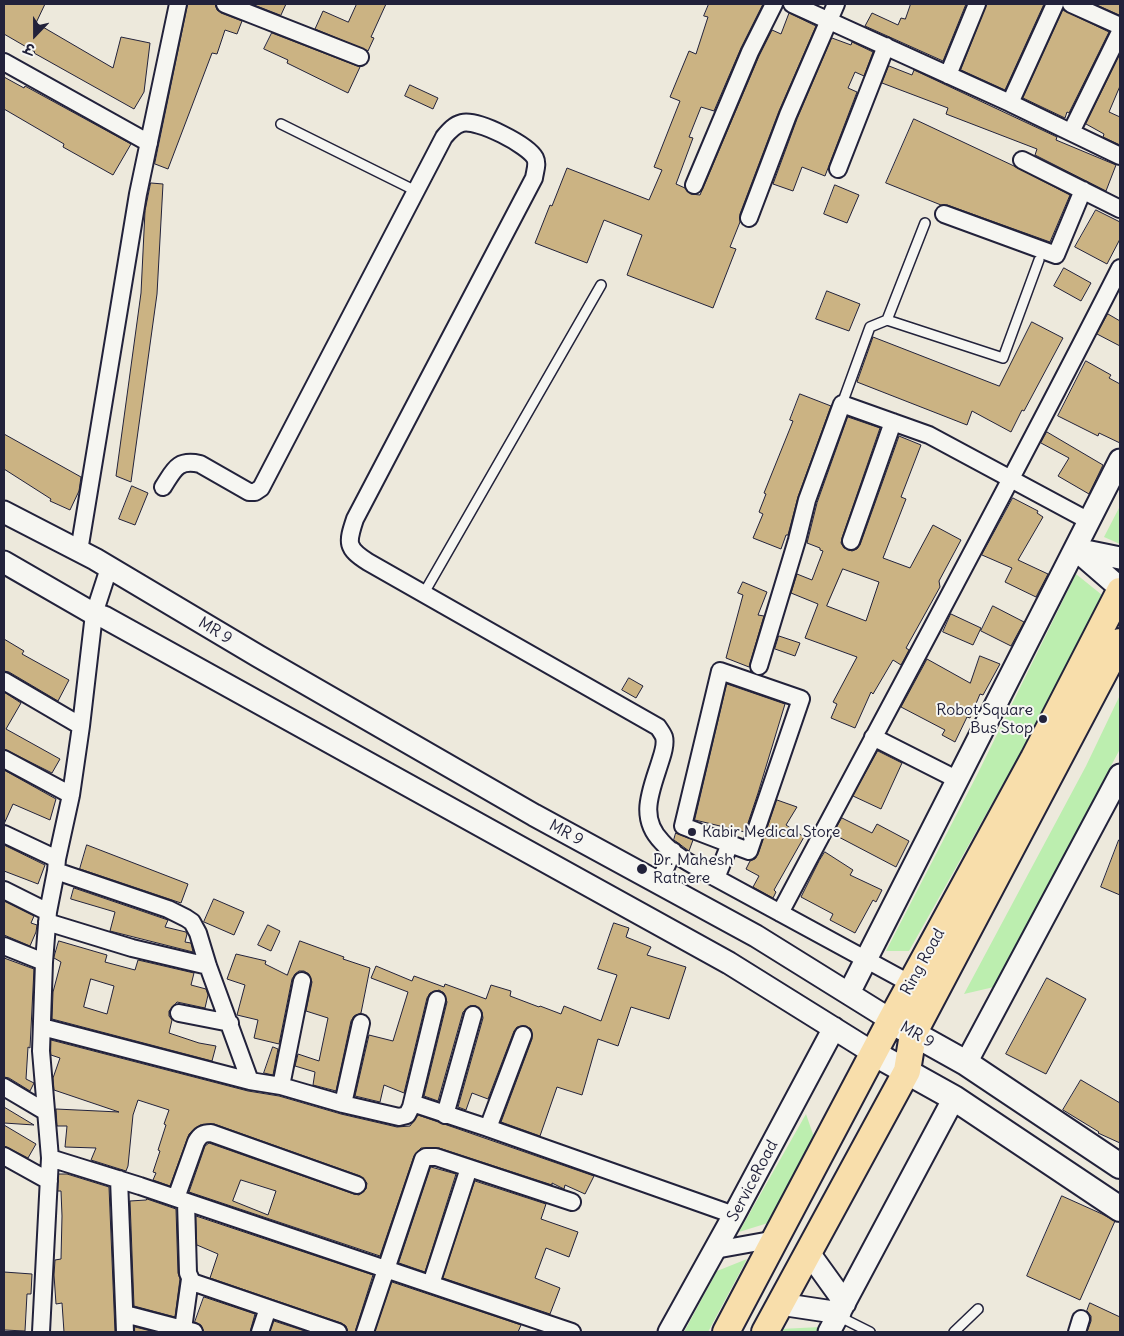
<!DOCTYPE html>
<meta charset="utf-8">
<style>
body{margin:0}
#map{position:relative;width:1124px;height:1336px;overflow:hidden;background:#ede9dc;font-family:Delius,"Playpen Sans Deva",sans-serif}
canvas{display:block}
.frame{position:absolute;inset:0;border:5px solid #22223b;pointer-events:none}
.north{position:absolute;left:10px;top:10px;width:50px;height:50px;-webkit-text-stroke:4px #f6f6f2;paint-order:stroke;rotate:202deg;font-size:14px;font-weight:700;line-height:20px;text-align:center;color:#22223b}
.north::after{content:'';display:block;margin:auto;width:18px;height:22px;background:#22223b;clip-path:polygon(50% 0,100% 100%,50% 72%,0 100%)}
</style>
<div id="map">
<canvas width="1124" height="1336"></canvas>
<div class="frame"></div>
<div class="north">उ</div>
</div>
<script>
const g = document.querySelector('canvas').getContext('2d');
g.lineJoin = 'round';
function fillPath(path, color) {
  g.fillStyle = color;
  g.fill(path, 'evenodd');
}
function trace(path, color, width, dash) {
  g.strokeStyle = color;
  g.lineWidth = width;
  g.lineCap = dash ? 'butt' : 'round';
  g.setLineDash(dash || []);
  g.stroke(path);
}
function label(font, color, halo, rows, align = 'center') {
  g.font = font + ' Delius,sans-serif';
  g.lineWidth = 4;
  g.setLineDash([]);
  g.textBaseline = 'middle';
  g.strokeStyle = halo;
  g.fillStyle = color;
  for (const [text, x, y, turn = 0] of rows) {
    g.save();
    g.translate(x, y);
    g.rotate((+turn || 0) * Math.PI / 180);
    g.textAlign = isNaN(turn) ? turn : align;
    if (halo) g.strokeText(text, 0, 0);
    g.fillText(text, 0, 0);
    g.restore();
  }
}
const green = new Path2D(`
 M1120,506V544L1104,537Z
 M1076,574L1107,599L909,951H886L978,773Z
 M1120,695V749L994,987L964,994L1086,766Z
 M806,1114L815,1140L768,1223L739,1232Z
 M747,1259L708,1332H684L717,1271Z
 M821,1327L818,1332H779L780,1329Z`);
const building = new Path2D(`
 M4,4H45L36,23L113,68L121,37L150,43L144,92L134,109L34,53L35,52L4,34Z
 M188,4H215L217,10L221,13L242,21L237,34L225,30L217,54L212,53L168,169L155,164Z
 M252,4H286L281,15Z
 M357,4H386L371,37L374,38L368,51L315,29L323,11L348,22Z
 M709,4H763L741,48L714,111L701,107L689,137L693,138L676,184L685,188L691,194L700,195L759,56L772,30L781,34L789,13L816,26L779,111L740,214V222L730,247L736,249L713,308L627,275L642,235L604,220L587,263L535,243L550,205L552,206L567,168L649,200L662,170L654,167L680,101L670,97L689,51L696,54L708,17L704,16Z
 M911,4H966L943,61L865,26L872,13L898,25L901,18L905,19Z
 M987,4H1044L1005,90L961,70Z
 M1095,4H1120V15Z
 M1063,10L1109,32L1069,113L1067,112L1065,118L1023,98Z
 M272,33L360,67L348,93L287,63L288,60L264,49Z
 M832,38L851,45L852,42L873,52L864,76L855,72L848,88L857,92L825,176L802,167L793,191L773,184L797,119Z
 M1120,54V86L1109,112L1120,117V145L1103,137L1104,134L1086,124Z
 M889,66L912,75L914,70L1057,137L1056,140L1116,165L1106,191L1035,155L1037,149L946,114L948,108L882,83Z
 M4,77L24,88L25,86L131,144L113,175L63,147L64,144L4,109Z
 M410,85L438,98L433,109L405,96Z
 M914,119L1014,166L1070,195L1050,242L947,205H941L886,183Z
 M151,183L163,184L157,294L131,482L116,476L141,293L145,211Z
 M835,185L859,195L847,223L824,214Z
 M1096,210L1120,222V239L1107,264L1075,247Z
 M1064,268L1091,283L1081,301L1054,286Z
 M827,291L860,304L849,331L816,319Z
 M1108,314L1120,321V346L1097,334Z
 M1032,322L1063,338L1024,411L1022,410L1011,432L972,411L967,425L857,382L873,337L999,386Z
 M1086,361L1111,375L1109,378L1120,384V443L1099,433L1098,436L1058,416Z
 M800,394L831,406L798,497L788,535H786L781,549L753,538L763,514L759,512L766,494L764,493L793,421L790,420Z
 M848,417L880,428L842,538L841,543L844,548L852,551L857,549L860,545L899,436L921,445L901,497L906,499L883,558L910,568L933,525L961,540L939,581L940,587L906,648L909,650L901,665L893,660L873,694L871,692L855,728L831,718L837,704L833,702L857,657L805,638L818,604L791,593L797,574L812,580L823,551L820,550V548L807,543L817,503ZM843,569L879,582L866,621L827,606Z
 M1047,432L1103,465L1089,494L1058,476L1069,458L1041,443Z
 M4,434L81,477L79,491L70,510L50,501L51,499L4,469Z
 M132,486L148,493L135,525L119,519Z
 M1013,498L1038,511L1037,513L1043,517L1018,560L1048,574L1036,597L1005,582L1012,568L982,555Z
 M743,582L767,592L758,615L764,616L749,667L726,658L743,595L738,593Z
 M993,606L1024,622L1011,646L981,631Z
 M951,614L981,628L973,645L943,632Z
 M779,636L800,643L795,656L775,649Z
 M4,639L24,651L22,654L69,680L58,701L9,672L4,671Z
 M980,656L1000,664L983,695L980,694L970,718L967,717L955,742L942,735L945,730L901,707L927,659L970,683Z
 M629,678L643,686L636,698L622,690Z
 M727,684L785,704L758,793L745,832L695,820Z
 M4,692L21,703L6,729L60,759L52,773L4,749Z
 M878,751L902,763L881,809L853,796Z
 M4,770L56,799L50,820L13,804L4,824Z
 M777,800L797,807L786,825L804,837L774,890L776,892L773,898L753,887L759,876L746,869L750,861L755,859L758,854Z
 M842,818L872,833L877,824L909,841L896,867L833,834Z
 M676,833L693,840L689,851L674,840Z
 M1119,840H1120V895L1101,887Z
 M4,845L45,865L38,884L4,871Z
 M87,845L188,884L181,903L80,869Z
 M825,852L853,870L850,875L882,890L876,902L873,900L855,933L830,920L833,914L801,897L819,861Z
 M74,888L168,920L165,927L186,932L187,934L185,942L191,943L193,952L110,931L115,912L71,899Z
 M214,899L244,912L234,935L204,922Z
 M4,901L34,916L31,923L37,925L36,932L30,946L4,935Z
 M614,923L629,928L626,937L651,947L647,955L686,967L669,1019L631,1007L618,1046L598,1039L582,1095L557,1087L540,1136L501,1122L532,1039L531,1029L526,1026L517,1027L514,1031L488,1099L472,1093L466,1110L458,1107L483,1018L482,1012L476,1006H470L463,1012L438,1101L424,1096L447,1002L444,993L439,990L430,993L427,998L404,1093L384,1085L380,1102L355,1096L369,1035L393,1041L408,992L371,978L376,966L412,981L414,976L444,987L445,984L486,999L491,985L511,991L510,996L539,1007L540,1006L561,1014L564,1006L601,1021L617,975L598,969Z
 M268,925L280,931L271,951L258,945Z
 M59,941L107,955L105,962L135,970L138,960L194,973L191,985L206,989L208,995L205,1008L177,1002L169,1011V1016L172,1020L169,1033L199,1043L216,1046L212,1061L52,1019L53,992L61,962L54,958ZM91,979L114,986L107,1014L84,1007Z
 M300,941L344,957L343,959L370,968L361,1013L354,1016L351,1021L336,1091L313,1085L315,1072L295,1066L298,1054L319,1061L328,1018L306,1011L312,982L309,974L304,971H299L295,974L292,979L279,1044L254,1038L258,1020L237,1015L245,985L227,979L236,954L266,961L265,964L287,975Z
 M4,958L34,969L30,1048L28,1047L26,1079L34,1083L30,1091L9,1078L4,1077Z
 M1047,978L1086,999L1046,1074L1006,1054Z
 M51,1040L248,1091L279,1096L341,1114L397,1127L410,1126L418,1115L594,1176L585,1194L565,1185L564,1189L552,1183V1185L439,1148H421L414,1156L380,1256L189,1192L205,1146L209,1143L354,1194L359,1195L366,1189L367,1183L360,1176L214,1124L200,1125L189,1134L170,1186L153,1180L156,1173L153,1172L160,1151L158,1150L166,1125L164,1124L169,1110L138,1100L133,1115L128,1166L126,1171L91,1160L96,1148L65,1147L67,1126H57L56,1109L119,1112L54,1090L53,1078L60,1058L51,1055ZM241,1180L276,1191L268,1215L233,1201Z
 M273,1047L278,1049L273,1075L264,1073Z
 M1081,1080L1120,1103V1143L1098,1133L1099,1132L1063,1110Z
 M4,1107L34,1125L4,1123Z
 M4,1125L36,1144L28,1158L4,1146Z
 M431,1167L456,1174L425,1272L399,1263Z
 M59,1174H67L109,1187L115,1332H64L62,1303L56,1304L54,1275L55,1260L61,1259L62,1216L61,1191H58Z
 M475,1181L546,1204L541,1219L578,1232L569,1257L546,1248L535,1278L560,1288L550,1314L443,1278Z
 M1062,1196L1102,1214L1115,1221L1080,1300L1027,1276Z
 M147,1199L176,1209L178,1273L180,1279L175,1317L134,1306L130,1201L146,1200Z
 M196,1216L373,1275L355,1332H348L346,1326L341,1323L210,1278L218,1254L197,1245Z
 M4,1272L32,1274L31,1294H27L25,1331L4,1330Z
 M392,1282L521,1325L518,1332H375Z
 M204,1297L255,1314L250,1332H204L201,1325L195,1322Z
 M1090,1303L1120,1317V1332H1087L1091,1321V1316L1087,1311Z
 M274,1321L308,1332H270Z
 M135,1327L155,1332H135Z`);
const service = new Path2D(`
 M281,124L416,191
 M887,320L1003,358L1039,260
 M842,404L870,327L887,320L925,223
 M424,593L601,285
 M838,1316L870,1332
 M954,1332L978,1309`);
const minor = new Path2D(`
 M225,4L360,57
 M792,4L1010,103L1120,156
 M1071,4L1120,26
 M4,62L149,143
 M948,75L977,4
 M1010,103L1055,4
 M1071,132L1120,32
 M1022,160L1120,209
 M838,169L886,46
 M694,185L750,52L774,4
 M944,214L1056,255L1083,190
 M749,218L788,115L836,4
 M163,487C174,470 177,459 200,464L249,492H255L261,488L444,137C449,131 454,125 462,123C478,119 528,145 535,158C538,164 535,171 534,178L355,519C347,543 346,548 368,562L658,727C660,730 663,734 664,737C666,744 663,753 661,759C652,789 637,817 662,842C675,857 699,868 716,878L911,984
 M851,541L893,422
 M79,551L138,194L178,4
 M759,666L797,540L807,500L842,404L929,435L1089,521
 M4,681L81,726
 M873,737L958,780
 M4,759L71,795
 M4,834L57,859
 M56,871L168,909L186,918L192,922L198,933L208,966L250,1081
 M716,878L730,844L749,851L801,699L720,671L683,826L730,844
 M659,883L673,851
 M4,890L48,912
 M780,913C894,698 1010,485 1120,268
 M47,922L132,948L208,966
 M4,946L44,962
 M179,1013L230,1023
 M42,1027L250,1081L281,1086L343,1104L399,1117L407,1115L411,1107L437,1000
 M281,1086L302,981
 M4,1087L46,1112
 M412,1103L488,1128L734,1215
 M343,1104L361,1023
 M445,1115L473,1015
 M488,1128L523,1035
 M4,1156L49,1181
 M50,1158L140,1186L572,1332
 M119,1179L125,1332
 M176,1198L196,1142C200,1135 203,1133 211,1133L357,1185
 M186,1202L188,1273L192,1282L338,1332
 M715,1250L776,1239
 M431,1284L469,1168
 M125,1314L194,1332
 M183,1329L190,1279
 M41,1332L50,1158L41,1051L44,962L48,912L56,871L57,859L71,795L81,726L94,614L109,568
 M260,1332L268,1308
 M365,1332L423,1159L426,1157H436L572,1202
 M1077,1332L1081,1319`);
const tertiary = new Path2D(`
 M4,512L95,559L258,656L534,815L756,936L891,1020
 M1075,549L1120,588
 M1076,549L1120,558
 M4,562L94,614L104,617L729,963L875,1054
 M849,993L1120,460
 M966,1063L1120,775
 M809,1253L845,1303
 M780,1304L840,1313
 M669,1332L734,1215L834,1028
 M829,1332L954,1098`);
const secondary = new Path2D(`
 M898,1025L966,1063L1120,1166
 M875,1054L954,1098L1120,1209`);
const primary = new Path2D(`
 M726,1332L891,1020L1034,758L1120,591
 M765,1332L907,1071L913,1034L1120,642`);
const markers = [
 [1043,719,5,"#22223b"],
 [692,832,5,"#22223b"],
 [642,869,6,"#22223b"]
];
const streetNames = [
 ["MR 9",215,631,31],
 ["MR 9",566,833,28],
 ["Ring Road",923,962,-61],
 ["MR 9",917,1035,30],
 ["ServiceRoad",753,1181,-62]
];
const poiNames = [
 ["Robot Square",1033,710,"right"],
 ["Bus Stop",1033,728,"right"],
 ["Kabir Medical Store",702,832],
 ["Dr. Mahesh",653,860],
 ["Ratnere",653,878]
];
fillPath(green, '#bceeaf');
fillPath(building, '#cbb383');
trace(building, '#22223b', 1);
trace(service, '#22223b', 12);
trace(minor, '#22223b', 20);
trace(tertiary, '#22223b', 25);
trace(secondary, '#22223b', 28);
trace(primary, '#22223b', 30);
trace(service, '#f6f6f2', 9);
trace(minor, '#f6f6f2', 16);
trace(tertiary, '#f6f6f2', 21);
trace(secondary, '#f6f6f2', 24);
trace(primary, '#f8deab', 26);
for (const [x, y, r, color] of markers) {
  const dot = new Path2D();
  dot.arc(x, y, r, 0, 2 * Math.PI);
  g.fillStyle = color;
  g.fill(dot);
  trace(dot, '#f6f6f2', 2);
}
label('16px', '#22223b', '#f6f6f2', streetNames);
label('16px', '#22223b', '#f6f6f2', poiNames, 'left');
</script>
